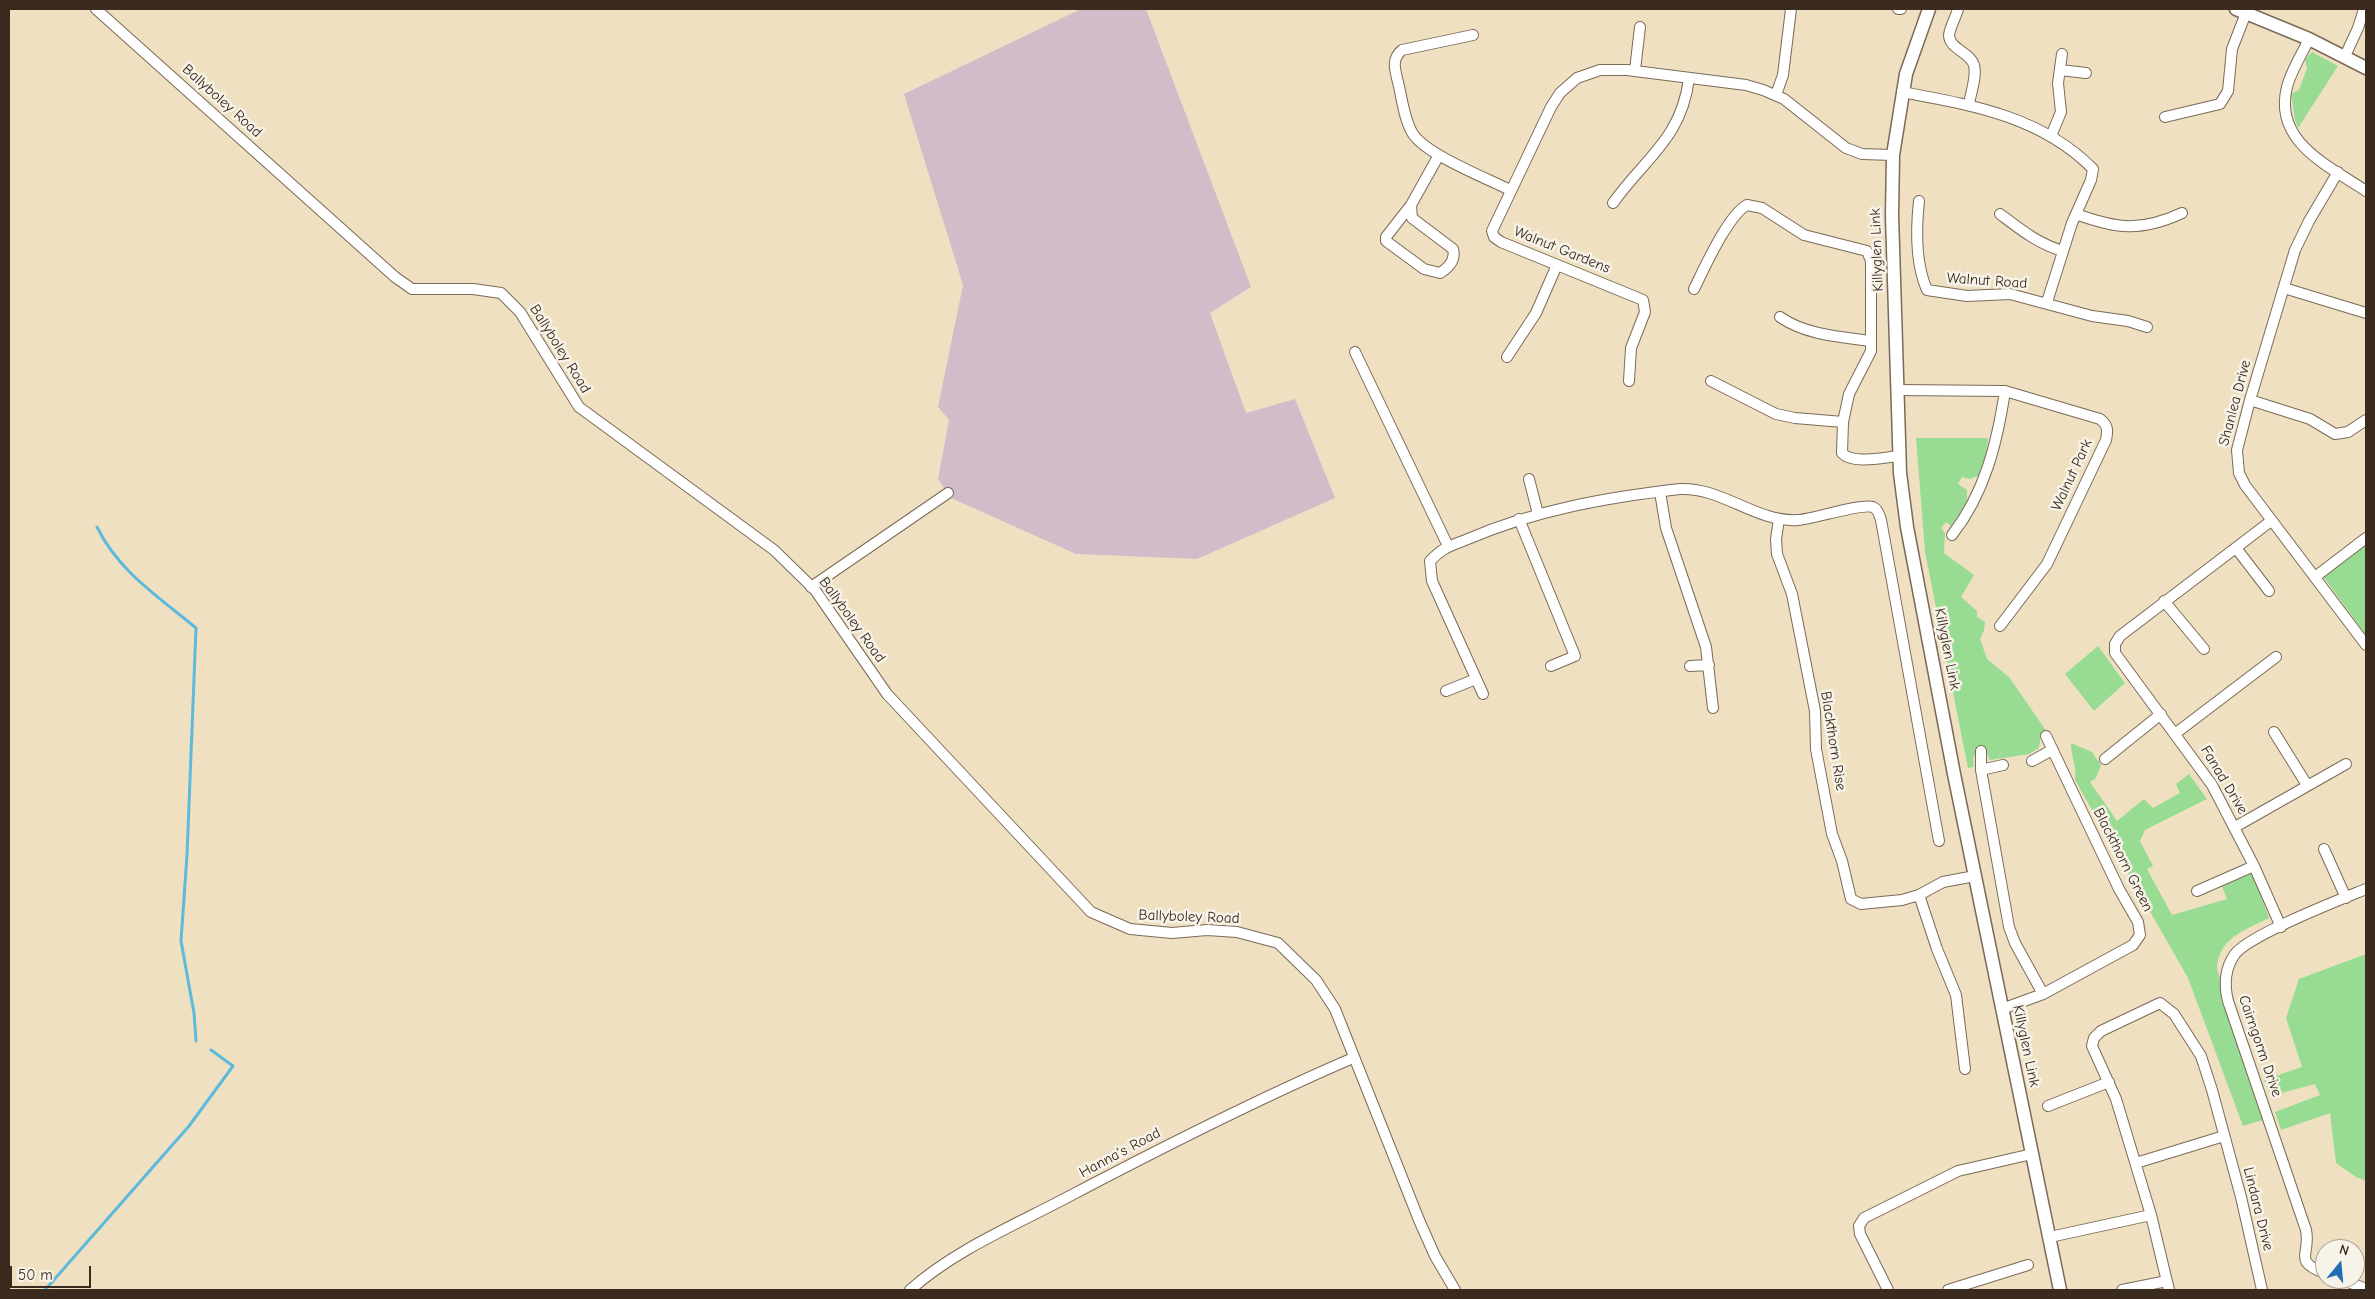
<!DOCTYPE html>
<style>
body{margin:0}
#map{position:relative;width:2375px;height:1299px;overflow:hidden;background:#efe0c2;font-family:"Comic Neue",sans-serif}
canvas{display:block}
.frame{position:absolute;inset:0;border:10px solid #3b2a1e;pointer-events:none}
.north{position:absolute;left:2315px;top:1239px;width:50px;height:50px;box-sizing:border-box;background:#f7f3e8;border:1px solid #aca397;border-radius:50%;rotate:17deg;font-size:14px;font-weight:700;line-height:20px;text-align:center;color:#3b2a1e}
.north::after{content:'';display:block;margin:auto;width:18px;height:22px;background:#1f6fb2;clip-path:polygon(50% 0,100% 100%,50% 72%,0 100%)}
.scale{position:absolute;left:10px;top:1266px;width:81px;height:22px;box-sizing:border-box;border:2px solid #3b2a1e;border-top:0;padding-left:6px;font-size:15px;line-height:18px;white-space:nowrap;color:#3b2a1e;-webkit-text-stroke:4px #f7f3e8;paint-order:stroke}
</style>
<div id="map">
<canvas width="2375" height="1299"></canvas>
<div class="frame"></div>
<div class="north">N</div>
<div class="scale">50 m</div>
</div>
<script>
const g = document.querySelector('canvas').getContext('2d');
g.lineJoin = 'round';
function fillPath(path, color) {
  g.fillStyle = color;
  g.fill(path, 'evenodd');
}
function trace(path, color, width, dash) {
  g.strokeStyle = color;
  g.lineWidth = width;
  g.lineCap = dash ? 'butt' : 'round';
  g.setLineDash(dash || []);
  g.stroke(path);
}
function label(font, color, halo, rows, align = 'center') {
  g.font = font + ' "Comic Neue",sans-serif';
  g.lineWidth = 5;
  g.setLineDash([]);
  g.textBaseline = 'middle';
  g.strokeStyle = halo;
  g.fillStyle = color;
  for (const [text, x, y, turn = 0] of rows) {
    g.save();
    g.translate(x, y);
    g.rotate((+turn || 0) * Math.PI / 180);
    g.textAlign = isNaN(turn) ? turn : align;
    if (halo) g.strokeText(text, 0, 0);
    g.fillText(text, 0, 0);
    g.restore();
  }
}
const industrial = new Path2D(`
 M1081,9H1146L1251,287L1210,313L1246,413L1295,399L1335,498L1197,559L1076,554L951,498L938,479L949,420L938,407L963,285L904,94Z`);
const green = new Path2D(`
 M2312,52L2338,66L2298,128L2295,120L2291,94L2299,90L2307,68L2305,59Z
 M1916,438H1988L1986,455L1978,476L1970,479L1962,477L1958,484L1967,490V502L1951,526L1946,522L1941,528L1945,533L1944,553L1974,575L1961,597L1977,611V617L1985,622L1984,630L1980,639L1987,659L2009,677L2047,732L2041,734L2039,748L2029,754L1990,760L1987,753L1978,750L1973,758L1974,767L1968,768L1925,552Z
 M2366,537V635L2322,575Z
 M2098,646L2125,683L2094,711L2065,674Z
 M2071,743L2092,752L2101,765L2096,778L2090,782L2117,821L2144,799L2153,808L2180,793L2176,784L2189,774L2207,799L2145,830L2140,841L2153,866L2147,869L2172,915L2227,899L2221,884L2252,871L2269,918C2245,930 2218,938 2217,969L2263,1120L2243,1126L2188,978L2075,780C2077,765 2071,758 2071,743Z
 M2366,954V1181L2356,1177L2336,1163L2330,1113L2281,1130L2275,1112L2320,1095L2315,1084L2278,1094L2270,1093L2264,1080L2302,1067L2286,1018L2299,979Z`);
const stream = new Path2D(`
 M97,527C119,572 159,597 196,628L187,855L181,941L194,1013L196,1041
 M45,1290L189,1126L233,1066L211,1050`);
const minor = new Path2D(`
 M96,9L395,277L412,289H473L501,293L520,312L579,407L774,550L815,590L887,694L1091,912L1130,929L1172,933L1207,930L1237,932L1278,943L1316,980L1335,1009L1419,1220L1435,1256L1455,1290
 M1898,9H1901
 M1958,9C1956,17 1950,27 1949,35C1949,49 1970,52 1974,65C1977,76 1971,92 1969,104
 M1473,35L1402,50C1391,59 1395,70 1398,82C1402,98 1404,120 1413,134C1427,155 1486,178 1510,190
 M2309,39C2302,54 2291,71 2287,87C2273,142 2329,166 2366,191
 M2345,56L2358,28L2364,9
 M1635,70L1640,27
 M2060,70L2086,73
 M1902,92C1971,105 2041,116 2093,169L2091,180L2072,223L2047,302
 M1776,95L1783,75L1791,9
 M2165,117L2220,104L2228,91L2232,49L2246,13
 M2051,136L2061,112L2058,83L2062,54
 M2338,172L2309,221L2295,250L2250,400L2237,450L2239,473L2245,485L2366,645
 M1919,201C1916,229 1915,263 1927,290L1967,296L2010,294L2092,316L2128,321L2147,327
 M1613,203C1645,158 1682,138 1689,78
 M1411,205L1386,237V241L1424,269L1440,273C1448,268 1456,260 1453,249L1412,218L1411,205L1439,155
 M2000,214C2020,229 2038,244 2063,251
 M2076,214C2117,229 2141,232 2182,213
 M2284,288L2366,313
 M1694,289C1704,269 1728,215 1747,205L1762,208L1804,235L1867,251L1871,261V351L1849,394L1843,422L1842,453C1853,465 1885,457 1900,456
 M1780,317C1806,335 1841,337 1871,341
 M1355,352L1448,546
 M1507,357L1536,313L1557,265
 M1629,381L1631,348L1645,312L1643,300L1501,242L1494,237L1492,231L1551,107L1560,93L1577,78L1600,70H1627L1746,85L1763,90L1784,99L1846,148L1862,154L1893,155
 M1711,381L1776,414L1795,418L1843,422
 M1897,390L2005,391L2100,419C2108,425 2108,430 2106,440L2047,564L2000,626
 M2250,400L2310,419L2335,434L2348,432L2366,420
 M1529,479L1538,514
 M1660,492L1666,528L1706,647L1713,708
 M1519,519L1575,656L1551,666
 M1779,519L1776,539L1777,554L1792,594L1815,711L1816,749L1832,834L1842,861L1851,899L1861,904L1902,900L1919,895L1943,882L1975,876
 M2271,521L2120,636L2115,644V653L2212,785L2254,866L2281,927
 M1952,535C1985,493 1997,443 2005,391
 M2236,548L2269,591
 M2315,577L2366,538
 M811,587L948,493
 M2164,601L2204,649
 M1690,666L1709,665
 M1446,691L1476,679
 M1483,694L1432,581L1430,561C1443,547 1451,546 1468,539C1535,510 1609,497 1680,489C1722,487 1757,523 1798,520C1814,519 1861,503 1873,507C1879,510 1879,515 1881,520L1939,841
 M2274,732L2307,785
 M2176,733L2276,657
 M1981,751V770L2009,927L2015,943L2043,994
 M2105,759L2161,714
 M2032,761L2052,750
 M1981,770L2003,765
 M2235,827L2346,764
 M2324,849L2346,898
 M2197,891L2254,866
 M1919,895L1937,949L1956,995L1965,1069
 M2002,1009L2043,994L2133,945L2140,935L2138,922L2119,889L2046,736
 M2048,1106L2109,1082
 M2136,1163L2224,1136
 M2050,1237L2151,1215
 M2325,1273C2292,1261 2311,1255 2306,1230L2228,1001C2224,985 2225,968 2235,954C2251,934 2339,900 2366,889
 M2341,1279L2366,1289
 M910,1290C955,1250 1013,1226 1066,1198C1161,1148 1255,1100 1353,1058
 M1888,1290L1860,1234L1859,1226L1864,1218L1958,1171L2032,1154
 M1948,1290L2028,1265
 M2122,1290L2167,1281
 M2169,1290L2151,1215L2116,1099L2092,1046L2094,1038L2101,1031L2160,1003L2174,1014L2201,1056L2212,1090L2241,1197L2262,1290`);
const tertiary = new Path2D(`
 M1929,9L1906,74L1893,155L1892,215L1900,473L1907,527L1954,774L2060,1290
 M2236,9L2309,39L2366,68`);
const streetNames = [
 ["Ballyboley Road",222,101,42],
 ["Walnut Gardens",1562,250,22],
 ["Killyglen Link",1877,250,-92],
 ["Walnut Road",1987,281,4],
 ["Ballyboley Road",560,349,58],
 ["Shanlea Drive",2235,403,-75],
 ["Walnut Park",2072,475,-65],
 ["Ballyboley Road",852,620,54],
 ["Killyglen Link",1947,649,79],
 ["Blackthorn Rise",1833,741,81],
 ["Fanad Drive",2224,780,59],
 ["Blackthorn Green",2123,860,63],
 ["Ballyboley Road",1189,917,2],
 ["Killyglen Link",2026,1046,78],
 ["Cairngorm Drive",2260,1046,71],
 ["Hanna's Road",1120,1153,-28],
 ["Lindara Drive",2258,1209,76]
];
fillPath(industrial, '#d1bdc9');
fillPath(green, '#98dc93');
trace(stream, '#5dbadb', 3);
trace(minor, '#7a6a57', 12);
trace(tertiary, '#7a6a57', 15);
trace(minor, '#fff', 10);
trace(tertiary, '#fff', 12);
label('15px', '#3b2a1e', '#f7f3e8', streetNames);
</script>
